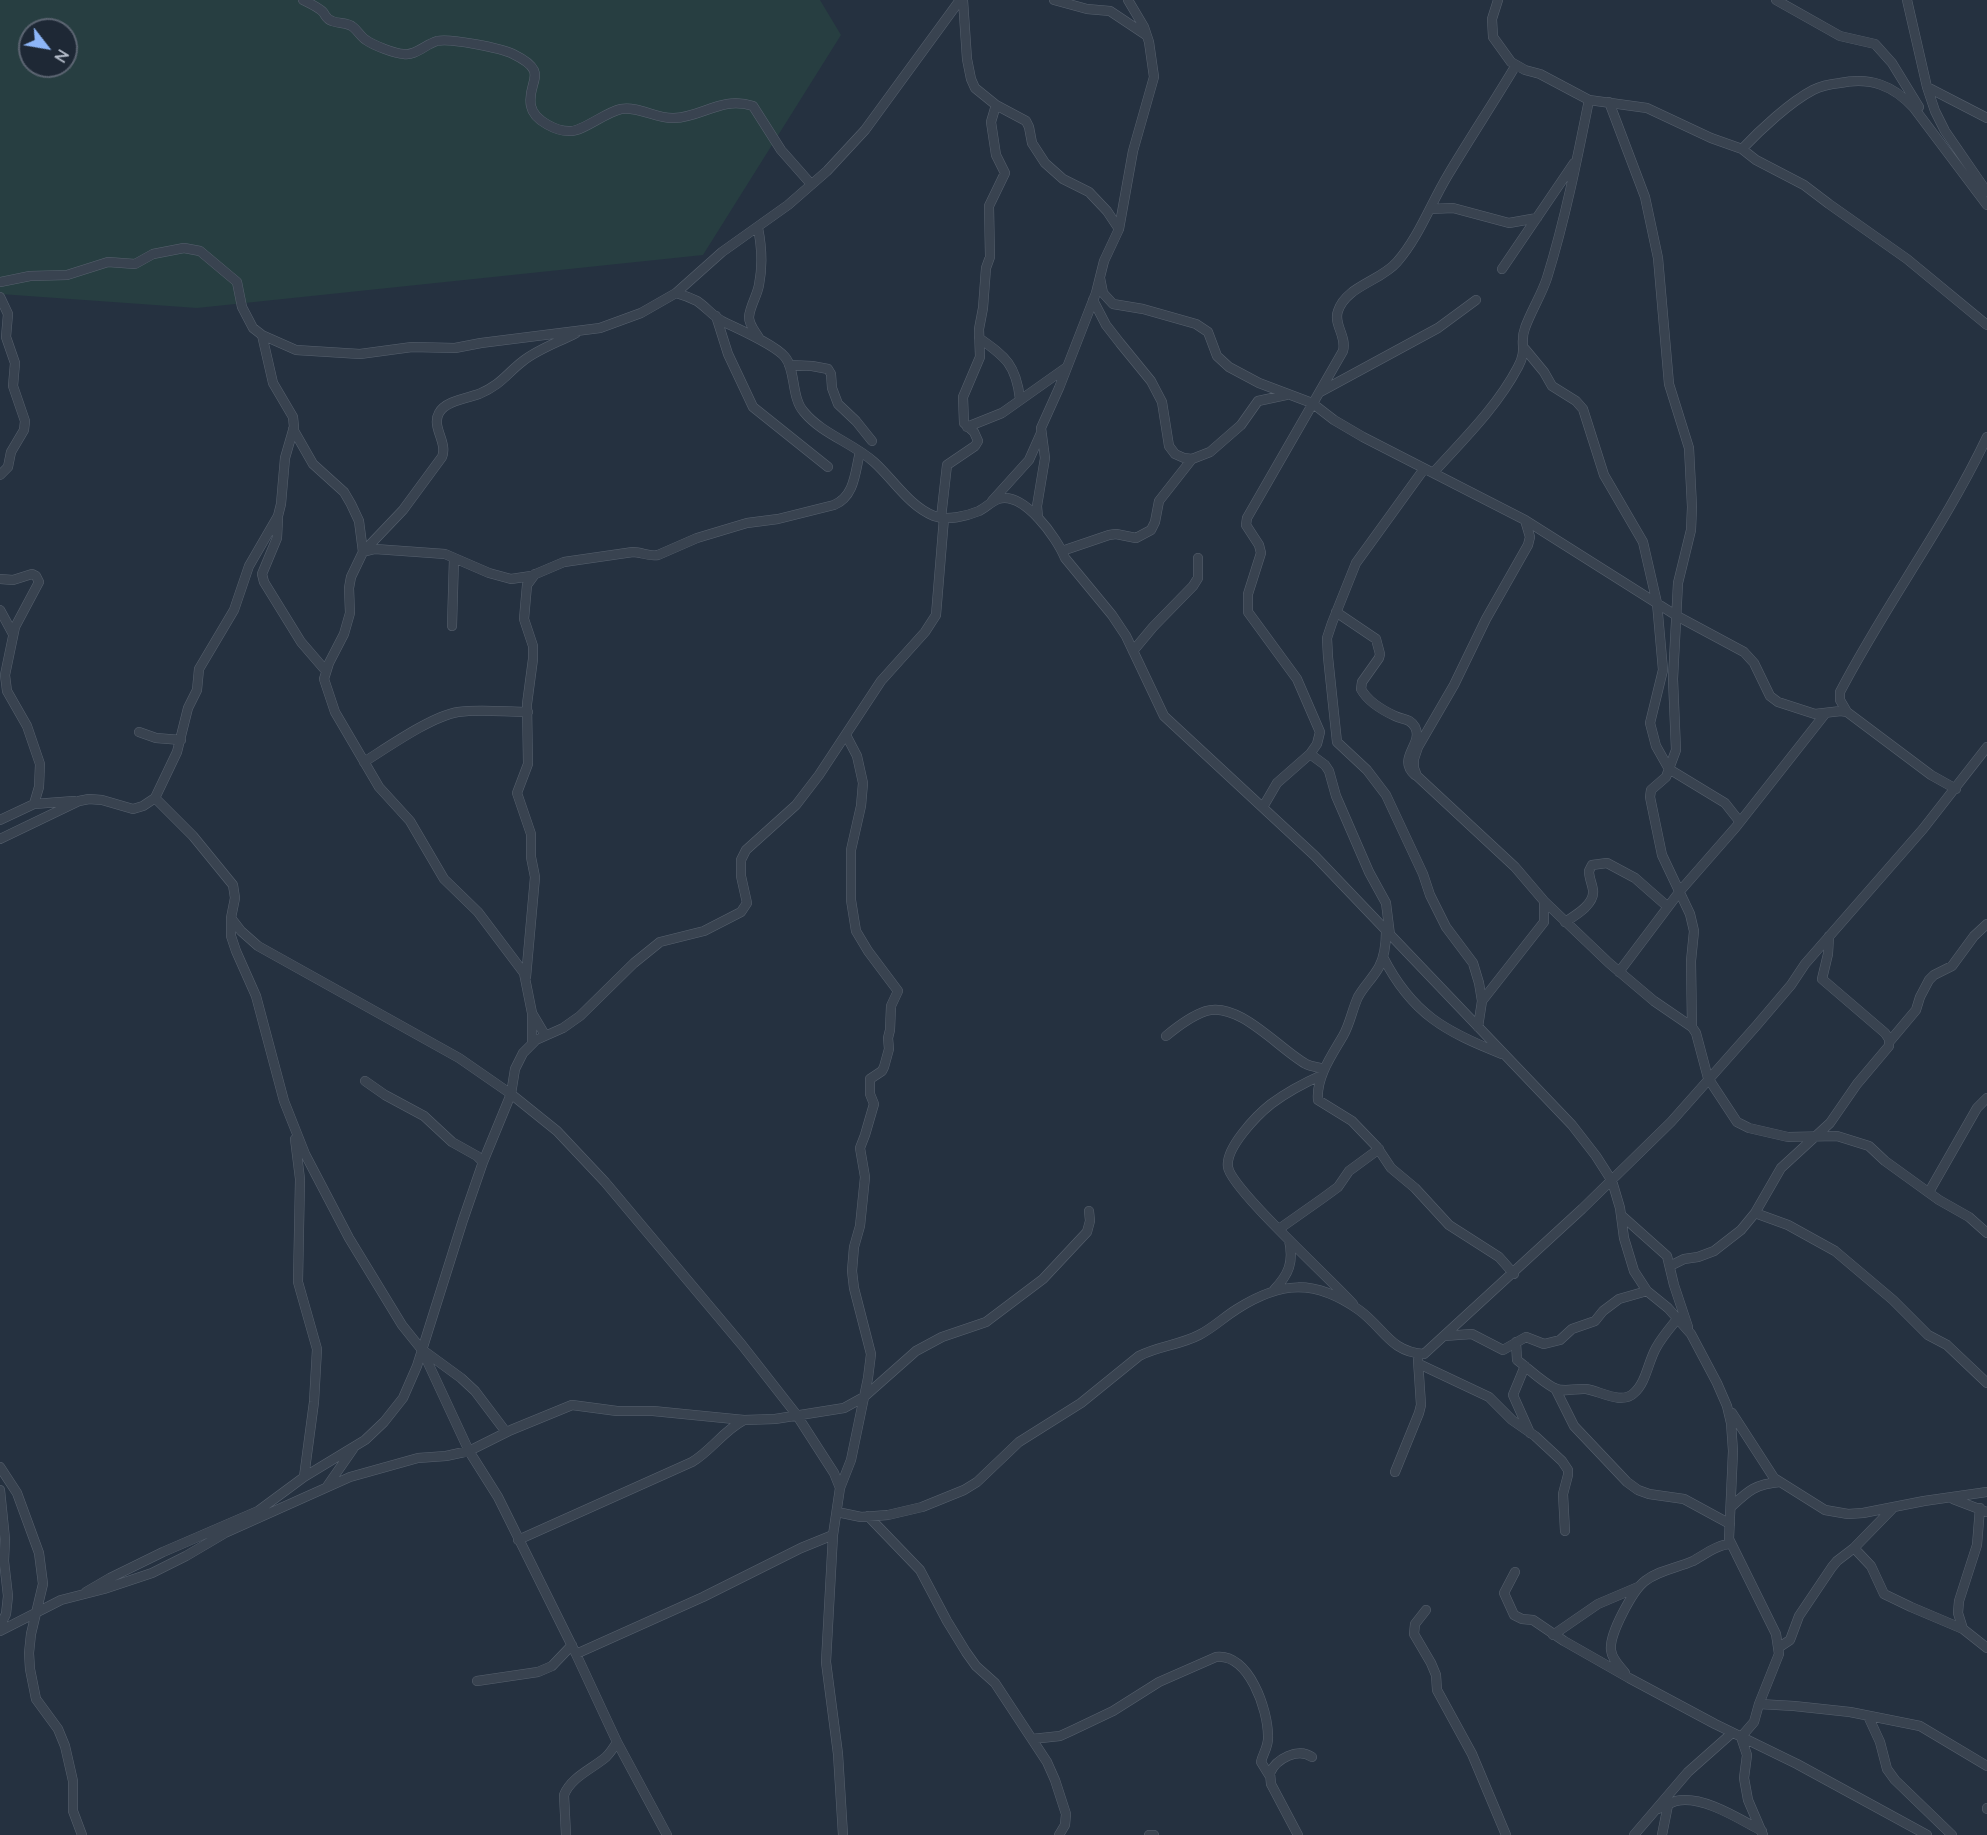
<!DOCTYPE html>
<style>
body{margin:0}
#map{position:relative;width:1987px;height:1835px;overflow:hidden;background:#253140;font-family:Quicksand,sans-serif}
canvas{display:block}
.north{position:absolute;left:18px;top:18px;width:60px;height:60px;box-sizing:border-box;background:#1e2835;border:2px solid #5b6471;border-radius:50%;rotate:121deg;font-size:16px;font-weight:700;line-height:24px;text-align:center;color:#b6becb}
.north::after{content:'';display:block;margin:auto;width:21px;height:27px;background:#8db6f8;clip-path:polygon(50% 0,100% 100%,50% 72%,0 100%)}
</style>
<div id="map">
<canvas width="1987" height="1835"></canvas>
<div class="north">N</div>
</div>
<script>
const g = document.querySelector('canvas').getContext('2d');
g.lineJoin = 'round';
function fillPath(path, color) {
  g.fillStyle = color;
  g.fill(path, 'evenodd');
}
function trace(path, color, width, dash) {
  g.strokeStyle = color;
  g.lineWidth = width;
  g.lineCap = dash ? 'butt' : 'round';
  g.setLineDash(dash || []);
  g.stroke(path);
}
const green = new Path2D(`
 M0,0H820L841,35L703,255L197,308L0,294ZM30,30H66V66H30Z`);
const minor = new Path2D(`
 M303,0C309,3 318,7 323,12C326,16 326,19 332,21C339,24 347,22 353,27C358,31 361,37 366,40C373,45 395,54 404,54C415,56 426,44 437,41C450,38 501,48 513,54C552,73 526,81 531,106C534,121 558,132 571,131C583,131 606,112 621,109C639,106 656,119 674,118C703,117 721,96 753,106L781,150L811,184
 M963,0L967,59L971,79L975,88L996,105L1026,121L1029,127L1032,143L1045,163L1063,179L1089,192L1107,211L1119,229
 M1054,0L1087,9L1110,11L1146,35
 M1498,0L1492,19L1493,37L1511,62L1525,70L1540,74L1589,100L1647,108L1711,138L1742,149L1756,160L1804,185L1829,204L1907,259L1987,325
 M1776,0L1840,36L1875,44L1892,63L1919,107
 M1907,0L1927,87L1935,111L1945,131L1987,192
 M1927,87L1987,118
 M1609,102L1645,197L1658,258L1669,384L1689,448L1692,507L1691,530L1678,583L1673,679L1676,750L1666,777L1651,790L1650,797L1662,855L1690,914L1694,931L1691,961L1692,1027
 M1742,149C1760,130 1790,102 1813,90C1821,86 1831,84 1840,83C1870,77 1893,85 1914,108L1987,205
 M1430,209L1453,208L1509,223L1537,218
 M758,228C762,248 763,265 759,285C757,296 750,306 749,317C749,325 755,331 759,338
 M1502,269L1574,163
 M1100,278L1103,293L1113,304L1143,309L1196,324L1208,332L1217,356L1229,367L1259,383L1312,403L1334,420L1363,437L1525,520L1677,616L1744,652L1754,663L1770,696L1778,702L1815,714L1841,711L1847,712L1931,775L1956,789
 M0,282L30,276L67,275L108,262L135,264L153,254L184,248L200,251L237,282L242,307L253,328L262,335L296,350L360,354L412,347L455,348L481,343L600,328L641,313L676,293L722,252L788,205L827,171L865,130L960,0
 M676,293C683,295 691,298 697,301C706,307 713,316 722,321C738,329 774,344 785,357C796,370 791,398 804,412C822,434 853,443 874,462C893,479 909,506 934,516C947,521 967,516 979,511C985,508 991,502 998,499C1024,491 1057,538 1065,558L1112,615L1126,636L1164,716L1315,856L1572,1125L1596,1156L1612,1181L1620,1208L1624,1238L1634,1271L1647,1291L1668,1308L1691,1334L1717,1383L1727,1406L1731,1423L1733,1451L1729,1539L1776,1634L1779,1654L1759,1704L1754,1722L1741,1737L1747,1755L1744,1778L1748,1800L1763,1835
 M0,297L8,314L6,337L15,363L13,386L25,421L24,430L11,452L8,467L0,475
 M1093,300L1106,325L1120,343L1151,381L1162,402L1169,446L1175,454L1184,458L1192,459L1210,452L1241,425L1258,401L1286,395
 M716,316L728,354L753,407L828,467
 M979,338C1006,357 1016,365 1020,399
 M1525,349L1544,372L1552,386L1576,401L1583,409L1604,475L1643,542L1657,603L1663,670L1650,723L1656,746L1669,769L1725,803L1740,822
 M789,365L812,366L828,369L831,374L832,388L838,404L856,421L872,441
 M1320,392L1438,328L1476,300
 M967,427L1002,413L1067,367
 M293,429L313,464L344,492L351,504L359,521L363,552L375,549L445,554L489,573L511,579L531,576L564,562L633,552C642,552 649,557 658,555L697,538L747,523L778,519L834,505C855,496 855,472 860,452
 M1424,469L1356,563L1332,623L1327,638L1328,657L1337,742L1367,770L1386,795L1423,874L1430,895L1446,927L1473,963L1479,983L1482,1001L1478,1027
 M1433,473C1463,440 1497,407 1518,367C1528,349 1519,343 1525,328C1531,311 1541,296 1547,278C1565,220 1577,160 1589,100
 M992,501L1029,460L1041,433
 M941,518L947,465L975,446L978,441L974,432L964,423L963,397L980,357L979,329L983,308L986,268L990,257L989,206L1005,173L996,155L991,122L996,105
 M1038,518L1037,506L1045,458L1041,428L1059,388L1096,293L1104,261L1119,229L1133,151L1154,77L1149,42L1144,27L1128,0
 M278,519L277,538L262,574L264,582L301,642L326,671
 M1525,520L1530,537L1528,545L1486,619L1454,685L1418,747L1414,759V768L1417,776L1515,867L1544,901L1609,963L1654,1001L1692,1027L1696,1033L1708,1078L1737,1122L1749,1128L1788,1137L1837,1136L1869,1146L1885,1161L1939,1200L1969,1217L1987,1233
 M1062,551L1109,535L1116,534L1136,538L1151,530L1155,522L1159,501L1192,459
 M0,579L13,580L32,574L36,576L39,582L15,627L5,675L7,691L27,726L40,764L39,787L34,804
 M0,610L13,634
 M1336,612L1376,639L1380,654L1379,658L1362,682L1361,689C1368,702 1382,710 1395,716C1403,720 1410,718 1415,727C1424,744 1396,758 1415,775
 M452,626L454,558
 M1133,651L1153,627L1193,586L1198,578V558
 M1847,712L1840,700V692C1885,605 1945,526 1987,437
 M139,732L156,738L181,740
 M1310,754L1325,765L1329,771L1336,796L1369,872L1386,903L1390,935
 M364,762C388,747 432,716 458,712C481,709 505,712 528,712
 M155,798L193,836L233,885L235,898L231,918V936L236,951L256,996L284,1101L305,1154L349,1238L402,1325L422,1350L469,1451L498,1497L576,1654L617,1742L667,1835
 M1263,807L1277,783L1310,754L1317,744L1320,732L1297,679L1248,612V594L1261,553L1259,545L1246,525L1247,518L1343,351C1347,336 1333,324 1338,311C1346,286 1381,281 1397,262C1419,237 1431,203 1448,175C1470,138 1494,102 1516,65
 M0,820L34,804L74,801
 M0,839L79,801L89,799L102,800L133,809L143,806L155,798L177,752L188,708L197,690L199,669L234,610L249,566L278,516L281,504L285,458L294,427L293,417L273,383L262,335
 M231,918L241,931L258,946L459,1058L511,1094L557,1131L605,1182L742,1345L796,1414L834,1473L840,1488
 M1565,922C1576,915 1595,904 1593,890C1592,883 1589,878 1589,871L1592,865L1607,863L1635,878L1668,907
 M1386,931C1386,943 1385,956 1379,967C1373,978 1364,986 1358,997C1352,1010 1350,1024 1343,1036C1332,1055 1316,1077 1318,1100L1352,1121L1377,1147L1391,1168L1415,1188L1449,1225L1499,1257L1514,1274
 M1383,957C1412,1014 1446,1032 1502,1054
 M1619,972L1680,891L1736,827L1825,714
 M526,977L535,877L531,857V834L517,793L528,764L527,704L533,659V646L524,619L527,585L535,574
 M1482,1001L1544,922V901
 M532,1013L545,1035
 M1166,1036C1178,1026 1191,1016 1206,1011C1239,1001 1279,1049 1306,1064C1312,1067 1318,1067 1324,1069
 M1890,1041L1916,1010L1920,997L1929,980L1934,975L1952,966L1974,936L1987,924
 M532,1043V1013L524,973L478,912L444,879L410,821L379,787L335,712L324,679L329,663L344,634L350,613L349,588L351,577L363,552L403,510L442,457C448,442 431,427 439,413C445,401 468,398 479,394C502,384 506,374 523,361C538,349 559,342 576,333
 M1322,1075C1304,1083 1287,1092 1271,1104C1257,1115 1225,1148 1228,1167C1231,1189 1333,1281 1353,1304
 M365,1081L385,1095L424,1116L452,1142L477,1156L483,1162
 M295,1139L300,1179L298,1282L317,1349L314,1402L304,1477
 M1929,1192L1977,1108L1987,1098
 M1755,1213L1788,1225L1835,1251L1893,1300L1928,1335L1947,1345L1987,1383
 M1621,1215L1667,1256L1674,1285L1688,1327
 M1279,1229L1323,1198L1338,1187L1349,1171L1379,1149
 M1670,1266L1684,1259L1698,1257L1714,1251L1741,1230L1755,1213L1781,1168L1830,1123L1857,1084L1889,1046V1039L1885,1033L1822,979L1828,954L1829,936
 M1274,1290C1289,1274 1294,1262 1289,1240
 M1444,1336L1472,1334L1503,1350L1526,1337L1544,1344L1560,1340L1572,1329L1595,1321L1603,1311L1619,1299L1647,1291
 M1516,1342L1517,1360C1529,1369 1541,1381 1554,1388C1565,1393 1575,1388 1586,1389C1600,1391 1622,1405 1634,1393C1646,1383 1648,1362 1656,1348C1662,1337 1670,1328 1678,1318
 M424,1351L461,1378L475,1391L506,1432
 M1419,1364L1489,1397L1512,1420L1535,1436L1562,1461L1568,1470V1475L1563,1494L1565,1531
 M1525,1366L1513,1395L1530,1433
 M1555,1388L1574,1426L1627,1482L1638,1490L1649,1494L1684,1499L1730,1524
 M1732,1413L1774,1478L1825,1510L1848,1514L1863,1513L1924,1501L1987,1492
 M0,1467L17,1493L39,1553L43,1584L31,1634L29,1653L30,1669L36,1699L58,1729L65,1746L73,1781V1811L82,1835
 M1395,1472L1419,1413L1421,1405L1418,1360
 M328,1485L353,1449
 M0,1490L5,1539L4,1561L8,1596L6,1614L0,1626
 M1953,1499L1987,1512
 M1732,1506C1749,1490 1756,1484 1780,1482
 M1980,1508L1977,1545L1959,1601L1958,1613L1963,1629L1987,1648
 M837,1512L861,1517L888,1515L922,1507L964,1490L977,1482L1019,1442L1081,1403L1139,1356C1158,1346 1180,1345 1199,1335C1213,1328 1224,1317 1237,1309C1281,1281 1315,1279 1359,1310C1384,1328 1390,1352 1424,1354L1582,1209L1671,1122L1757,1025L1791,985L1805,964L1923,829L1987,747
 M868,1516L920,1570L947,1621L966,1652L976,1666L995,1683L1047,1762L1055,1780L1066,1814L1065,1825L1059,1835
 M518,1540L692,1462C712,1450 723,1431 744,1420
 M1854,1548L1871,1566L1884,1594L1911,1607L1963,1629
 M1515,1572L1504,1593L1514,1615L1522,1619L1533,1620L1564,1641L1629,1678L1715,1724L1797,1764L1927,1835
 M86,1592L110,1578L163,1552L258,1511L304,1477L365,1440L384,1422L403,1398L417,1366L463,1220L483,1162L511,1094L515,1069L523,1053L536,1040L563,1028L580,1016L634,963L660,942L704,931L741,912L747,903L741,876V860L746,850L796,805L819,775L881,681L925,632L936,615L944,518
 M1426,1610L1415,1624L1414,1634L1431,1663L1436,1675L1437,1690L1472,1754L1506,1835
 M0,1631L61,1600L104,1589L152,1573L186,1556L225,1533L350,1477L418,1458L446,1456L469,1451L511,1430L572,1405L617,1411H653L744,1420L775,1419L844,1408L864,1397L916,1351L942,1337L986,1322L1043,1279L1087,1232L1090,1221L1089,1211
 M1553,1635L1598,1604L1638,1587
 M1778,1648L1790,1640L1799,1616L1832,1567L1837,1561L1854,1548L1892,1509
 M576,1654L703,1597L801,1548L833,1535
 M1625,1673C1620,1666 1612,1660 1611,1650C1609,1634 1633,1590 1645,1581C1659,1570 1677,1568 1693,1561C1704,1555 1718,1544 1731,1544
 M477,1681L538,1672L552,1666L572,1645
 M1759,1704L1794,1706L1850,1712L1920,1726L1987,1766
 M1868,1716L1880,1742L1887,1769L1895,1780L1952,1835
 M1032,1739L1060,1736L1071,1731L1113,1711L1159,1682L1216,1657C1249,1653 1268,1710 1268,1736C1269,1746 1263,1753 1261,1762L1269,1775
 M1658,1809C1664,1806 1670,1803 1676,1801C1703,1795 1739,1819 1762,1831
 M1987,1809V1808
 M566,1835L564,1795C571,1777 592,1769 606,1757C610,1753 614,1747 617,1742
 M843,1835L838,1754L826,1662L833,1535L840,1488L851,1460L868,1378L871,1354L854,1288L852,1271L854,1247L860,1226L865,1177L860,1148L865,1135L874,1104L870,1094V1079L882,1071L884,1067L889,1049L888,1038L890,1030L891,1006L898,991L868,951L856,931L851,900V850L861,806L863,783L857,756L846,735
 M1149,1835H1154
 M1298,1835L1271,1784L1270,1773C1276,1759 1298,1747 1312,1757
 M1634,1835L1688,1772L1732,1733
 M1662,1835L1668,1805`);
fillPath(green, '#273e41');
trace(minor, '#57616e', 10);
trace(minor, '#394350', 9);
</script>
